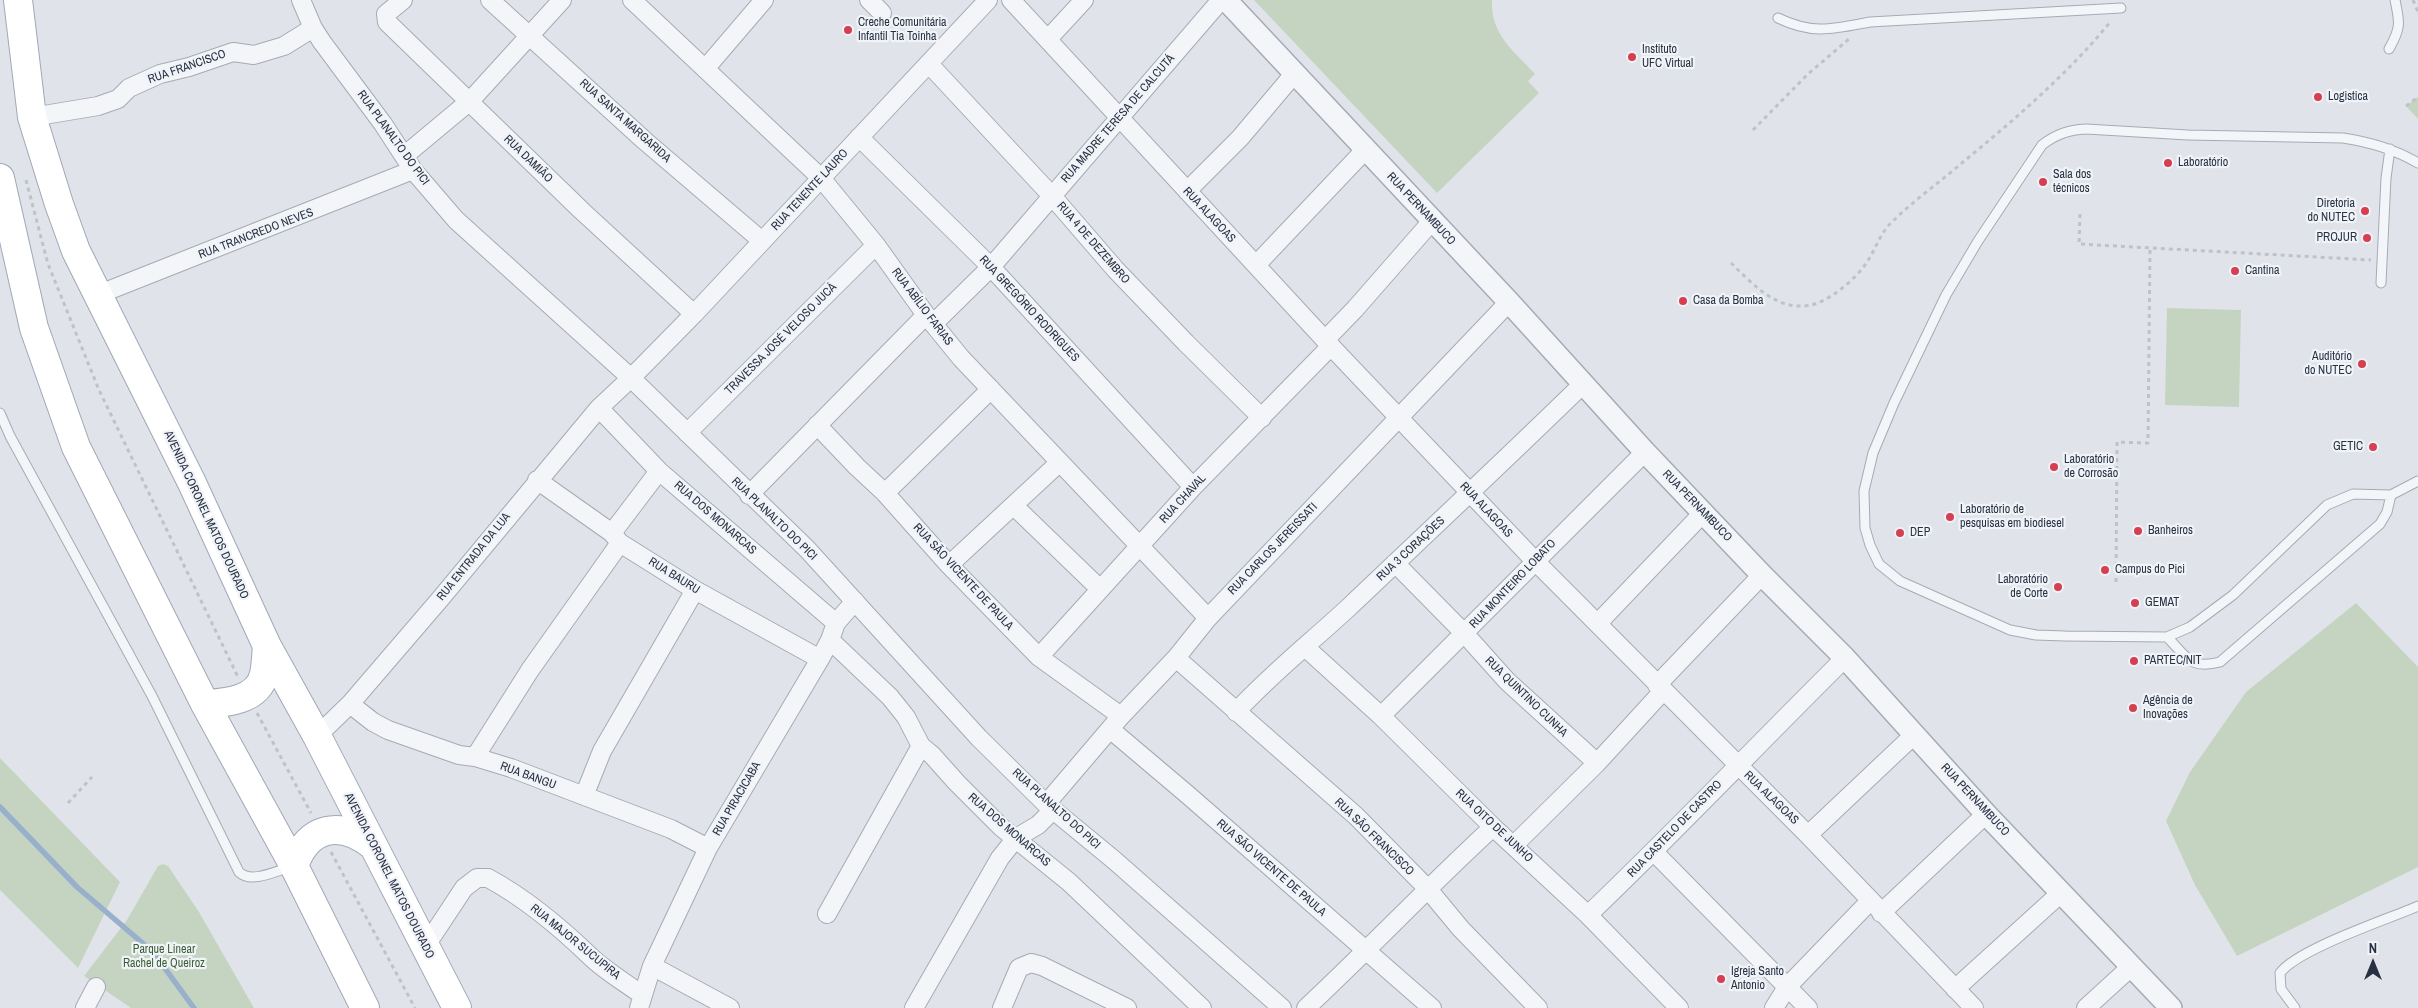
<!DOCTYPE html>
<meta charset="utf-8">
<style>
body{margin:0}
#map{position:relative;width:2418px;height:1008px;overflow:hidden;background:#e0e4ea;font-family:"Archivo Narrow",sans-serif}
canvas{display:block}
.north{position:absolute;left:2348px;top:938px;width:50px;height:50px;-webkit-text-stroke:4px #f0f3f7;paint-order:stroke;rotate:0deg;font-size:14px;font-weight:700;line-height:20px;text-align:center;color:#283143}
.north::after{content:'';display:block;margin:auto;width:18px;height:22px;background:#283143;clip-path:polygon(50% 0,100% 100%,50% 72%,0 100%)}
</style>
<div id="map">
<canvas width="2418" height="1008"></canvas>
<div class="north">N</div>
</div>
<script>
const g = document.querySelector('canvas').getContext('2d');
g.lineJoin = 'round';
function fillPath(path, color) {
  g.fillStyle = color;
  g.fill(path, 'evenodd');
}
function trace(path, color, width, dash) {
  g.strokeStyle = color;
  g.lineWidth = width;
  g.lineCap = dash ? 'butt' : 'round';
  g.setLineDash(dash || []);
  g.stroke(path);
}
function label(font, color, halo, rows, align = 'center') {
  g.font = font + ' "Archivo Narrow",sans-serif';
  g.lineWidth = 4.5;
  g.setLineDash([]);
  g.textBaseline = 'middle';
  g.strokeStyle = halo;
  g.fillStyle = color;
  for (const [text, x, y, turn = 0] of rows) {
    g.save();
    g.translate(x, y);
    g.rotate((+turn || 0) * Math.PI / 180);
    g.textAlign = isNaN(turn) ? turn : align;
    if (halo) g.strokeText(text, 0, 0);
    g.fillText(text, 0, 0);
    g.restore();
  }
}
const green = new Path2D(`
 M1254,0H1492C1490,34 1514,51 1535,74L1528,81L1539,93L1437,193Z
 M2418,97V119L2406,106Z
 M2167,308L2241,310L2239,407L2165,405Z
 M2356,603L2418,667V867L2237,956L2195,885L2166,821L2190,772L2246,692Z
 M0,758L120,882L78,968L0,890Z
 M163,864L168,866L199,912L254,1008H131L84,976L127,920L158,866Z`);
const stream = new Path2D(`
 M0,807L77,887L153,952L194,1008`);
const path = new Path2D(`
 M2413,0L2418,12
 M2406,106L2418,97
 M1753,130L1808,74L1849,39
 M26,180L48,264L99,390L238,677
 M2080,214L2079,244L2371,260
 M1731,263C1753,284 1777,312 1811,305C1830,301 1857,278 1867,262C1875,250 1879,237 1888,226C1910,203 1939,183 1963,162C2013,121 2071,71 2111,21
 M2116,582L2117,442L2148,443L2150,248
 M257,713L311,813
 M68,803L92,777
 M331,852L415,1008`);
const service = new Path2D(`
 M1778,18C1813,35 1833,29 1870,22L2121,8
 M2389,49C2401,28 2400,23 2395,0
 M2418,163C2394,149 2370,142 2343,138L2188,135L2086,129C2069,130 2056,134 2042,145L1978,241L1946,295L1894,403L1873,453L1864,491L1865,528L1870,545L1879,564L1900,581L2010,630L2036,635L2065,636L2167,637L2190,627L2233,595L2327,505L2353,494L2391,495L2418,481
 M2381,283L2386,178L2390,149
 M0,413L10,436L152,696L239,872C251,884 276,871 290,867
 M2167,637C2187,657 2190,670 2220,662L2380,524L2387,512L2391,495
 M2295,1008L2281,989L2280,973C2298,949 2386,920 2418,906`);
const minor = new Path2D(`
 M301,0L313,28L322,42L383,124L413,170L456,220L631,378L807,549L979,738L1046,804L1114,860L1282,1008
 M403,0L386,14L387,22L582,211L694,314
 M490,0L645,141L762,241
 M632,0L821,178L876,245L926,315L961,358L1208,618
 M869,0L882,13
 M1011,0L1325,340L1535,561L1808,835L1974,1008
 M1048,39L1084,0
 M929,64L1052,196L1115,269L1186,343L1262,418
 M705,69L764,0
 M32,117L98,106L118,99L129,88L160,74L189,67L233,52L254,55L284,46L313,28
 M859,137L991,267L1193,487
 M404,156L470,101L562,0
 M1187,191L1240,138L1294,74
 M1256,265L1366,149
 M97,295L413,170
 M933,324L991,267L1221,0
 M1325,340L1355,309L1432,221
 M599,408L659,471L836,623
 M817,425L857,467L885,493L949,565L1039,657L1121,716
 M687,433L876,245
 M537,480L612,533L620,543L695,590L820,659
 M885,493L991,389
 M749,495L926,315
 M1014,506L1100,589
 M612,533L659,471
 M1395,563L1464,633L1507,681L1597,763
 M949,565L1060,462
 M1598,623L1704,512
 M830,640L890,697L906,717L921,746L932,755L957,783L1001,827L1069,882L1202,1008
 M1305,647L1381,716L1493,827L1588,915L1679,1008
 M1039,657L1193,487L1331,346
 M1176,658L1356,816L1427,888L1461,929L1538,1008
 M1657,685L1762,575
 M350,704L373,722L388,730L459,755L475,757L511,768L671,829L708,848
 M1236,712C1270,675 1310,643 1347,609C1426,534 1505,460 1583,384
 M1381,716L1645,452
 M1110,729L1188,795L1432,1008
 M317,736L350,704L441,598L599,408L631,378L694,314L988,0
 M475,757L530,670L620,543
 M584,796L602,751L695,590
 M1046,804L1121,716L1176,658L1208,618L1509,302
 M1808,835L1915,734
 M1514,845L1597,763L1663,691
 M1654,852L1808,1008
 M1881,913L1986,814
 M827,914L921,746
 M1588,915C1676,831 1759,743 1845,658
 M425,947L464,888L477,878H488C527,899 561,928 592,958C607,972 626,983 642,995
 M652,966L730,1008
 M1955,989L2062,892
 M85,1008L96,987
 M639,1008L652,966L708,848L820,659L830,640L836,623L855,601
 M914,1008L1000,858L1016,838L1038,825L1053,810
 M1002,1008L1019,968L1031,963L1042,966L1127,1008
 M1306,1008C1369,949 1429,886 1493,827
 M1774,1008L1787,987L1870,901
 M2086,1008L2132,966`);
const tertiary = new Path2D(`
 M1226,0L1509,302L1645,452L1762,575L1845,658L1986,814L2171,1008`);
const primary = new Path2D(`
 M18,0L32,117L59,204L76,251L192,483L267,646L317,736L457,1008
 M0,178L34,328L76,447L205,704L294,866L365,1008
 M205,704C226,703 259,700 264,674C266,665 266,655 267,646
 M294,866C308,826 340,820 372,845`);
const markers = [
 [848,30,5,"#d63f51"],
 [1632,57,5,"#d63f51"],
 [2318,97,5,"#d63f51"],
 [2168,163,5,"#d63f51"],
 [2043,182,5,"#d63f51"],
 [2365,211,5,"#d63f51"],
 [2367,238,5,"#d63f51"],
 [2235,271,5,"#d63f51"],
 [1683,301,5,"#d63f51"],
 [2362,364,5,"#d63f51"],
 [2373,447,5,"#d63f51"],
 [2054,467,5,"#d63f51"],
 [1950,517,5,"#d63f51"],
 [2138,531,5,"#d63f51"],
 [1900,533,5,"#d63f51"],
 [2105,570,5,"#d63f51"],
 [2058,587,5,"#d63f51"],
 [2135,603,5,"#d63f51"],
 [2134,661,5,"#d63f51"],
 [2133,708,5,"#d63f51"],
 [1721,979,5,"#d63f51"]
];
const poiNames = [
 ["Creche Comunitária",858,23],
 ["Infantil Tia Toinha",858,37],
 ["Instituto",1642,50],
 ["UFC Virtual",1642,64],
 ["Logistica",2328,97],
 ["Laboratório",2178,163],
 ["Sala dos",2053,175],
 ["técnicos",2053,189],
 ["Diretoria",2355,204,"right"],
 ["do NUTEC",2355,218,"right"],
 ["PROJUR",2357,238,"right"],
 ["Cantina",2245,271],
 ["Casa da Bomba",1693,301],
 ["Auditório",2352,357,"right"],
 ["do NUTEC",2352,371,"right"],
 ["GETIC",2363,447,"right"],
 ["Laboratório",2064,460],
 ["de Corrosão",2064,474],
 ["Laboratório de",1960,510],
 ["pesquisas em biodiesel",1960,524],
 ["Banheiros",2148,531],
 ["DEP",1910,533],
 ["Campus do Pici",2115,570],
 ["Laboratório",2048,580,"right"],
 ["de Corte",2048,594,"right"],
 ["GEMAT",2145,603],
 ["PARTEC/NIT",2144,661],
 ["Agência de",2143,701],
 ["Inovações",2143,715],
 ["Igreja Santo",1731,972],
 ["Antonio",1731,986]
];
const streetNames = [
 ["RUA FRANCISCO",187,67,-19],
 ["RUA MADRE TERESA DE CALCUTÁ",1118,119,-49],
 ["RUA SANTA MARGARIDA",625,121,42],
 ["RUA PLANALTO DO PICI",393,138,54],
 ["RUA DAMIÃO",528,159,44],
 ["RUA TENENTE LAURO",810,190,-47],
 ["RUA PERNAMBUCO",1421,209,47],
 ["RUA ALAGOAS",1209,215,47],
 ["RUA TRANCREDO NEVES",256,234,-21],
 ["RUA 4 DE DEZEMBRO",1093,243,49],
 ["RUA ABÍLIO FARIAS",922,307,53],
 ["RUA GREGÓRIO RODRIGUES",1029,309,47],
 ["TRAVESSA JOSÉ VELOSO JUCÁ",781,339,-45],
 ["RUA CHAVAL",1183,499,-47],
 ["RUA PERNAMBUCO",1697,506,46],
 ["RUA ALAGOAS",1486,510,47],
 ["AVENIDA CORONEL MATOS DOURADO",206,515,65],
 ["RUA DOS MONARCAS",715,518,41],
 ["RUA PLANALTO DO PICI",774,519,44],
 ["RUA CARLOS JEREISSATI",1273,549,-46],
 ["RUA 3 CORAÇÕES",1411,549,-43],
 ["RUA ENTRADA DA LUA",474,557,-51],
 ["RUA BAURU",674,576,32],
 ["RUA SÃO VICENTE DE PAULA",963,577,47],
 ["RUA MONTEIRO LOBATO",1513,584,-46],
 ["RUA QUINTINO CUNHA",1526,697,44],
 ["RUA BANGU",528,776,20],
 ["RUA ALAGOAS",1771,798,44],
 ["RUA PIRACICABA",737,799,-60],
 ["RUA PERNAMBUCO",1975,800,47],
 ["RUA PLANALTO DO PICI",1056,809,42],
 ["RUA OITO DE JUNHO",1494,826,43],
 ["RUA CASTELO DE CASTRO",1675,829,-46],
 ["RUA DOS MONARCAS",1009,830,41],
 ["RUA SÃO FRANCISCO",1374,837,44],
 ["RUA SÃO VICENTE DE PAULA",1271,868,41],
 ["AVENIDA CORONEL MATOS DOURADO",389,876,63],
 ["RUA MAJOR SUCUPIRA",575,942,39]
];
const parkNames = [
 ["Parque Linear",164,950],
 ["Rachel de Queiroz",164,964]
];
fillPath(green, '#c5d4c1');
trace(stream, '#99b0cc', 5.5);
trace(service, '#a5abb5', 11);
trace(minor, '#a5abb5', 20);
trace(tertiary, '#a5abb5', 24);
trace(primary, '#9fa8b6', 30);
trace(path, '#bec2c9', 3, [4, 4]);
trace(service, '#f3f5f8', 9);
trace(minor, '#f3f5f8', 18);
trace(tertiary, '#f3f5f8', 21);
trace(primary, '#fff', 28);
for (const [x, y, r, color] of markers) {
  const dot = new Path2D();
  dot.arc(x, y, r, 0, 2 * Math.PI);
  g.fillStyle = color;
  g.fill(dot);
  trace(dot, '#f0f3f7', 2);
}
label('12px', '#283143', '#f0f3f7', poiNames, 'left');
label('12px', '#283143', '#f0f3f7', streetNames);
label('12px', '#3b5f34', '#f0f3f7', parkNames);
</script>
